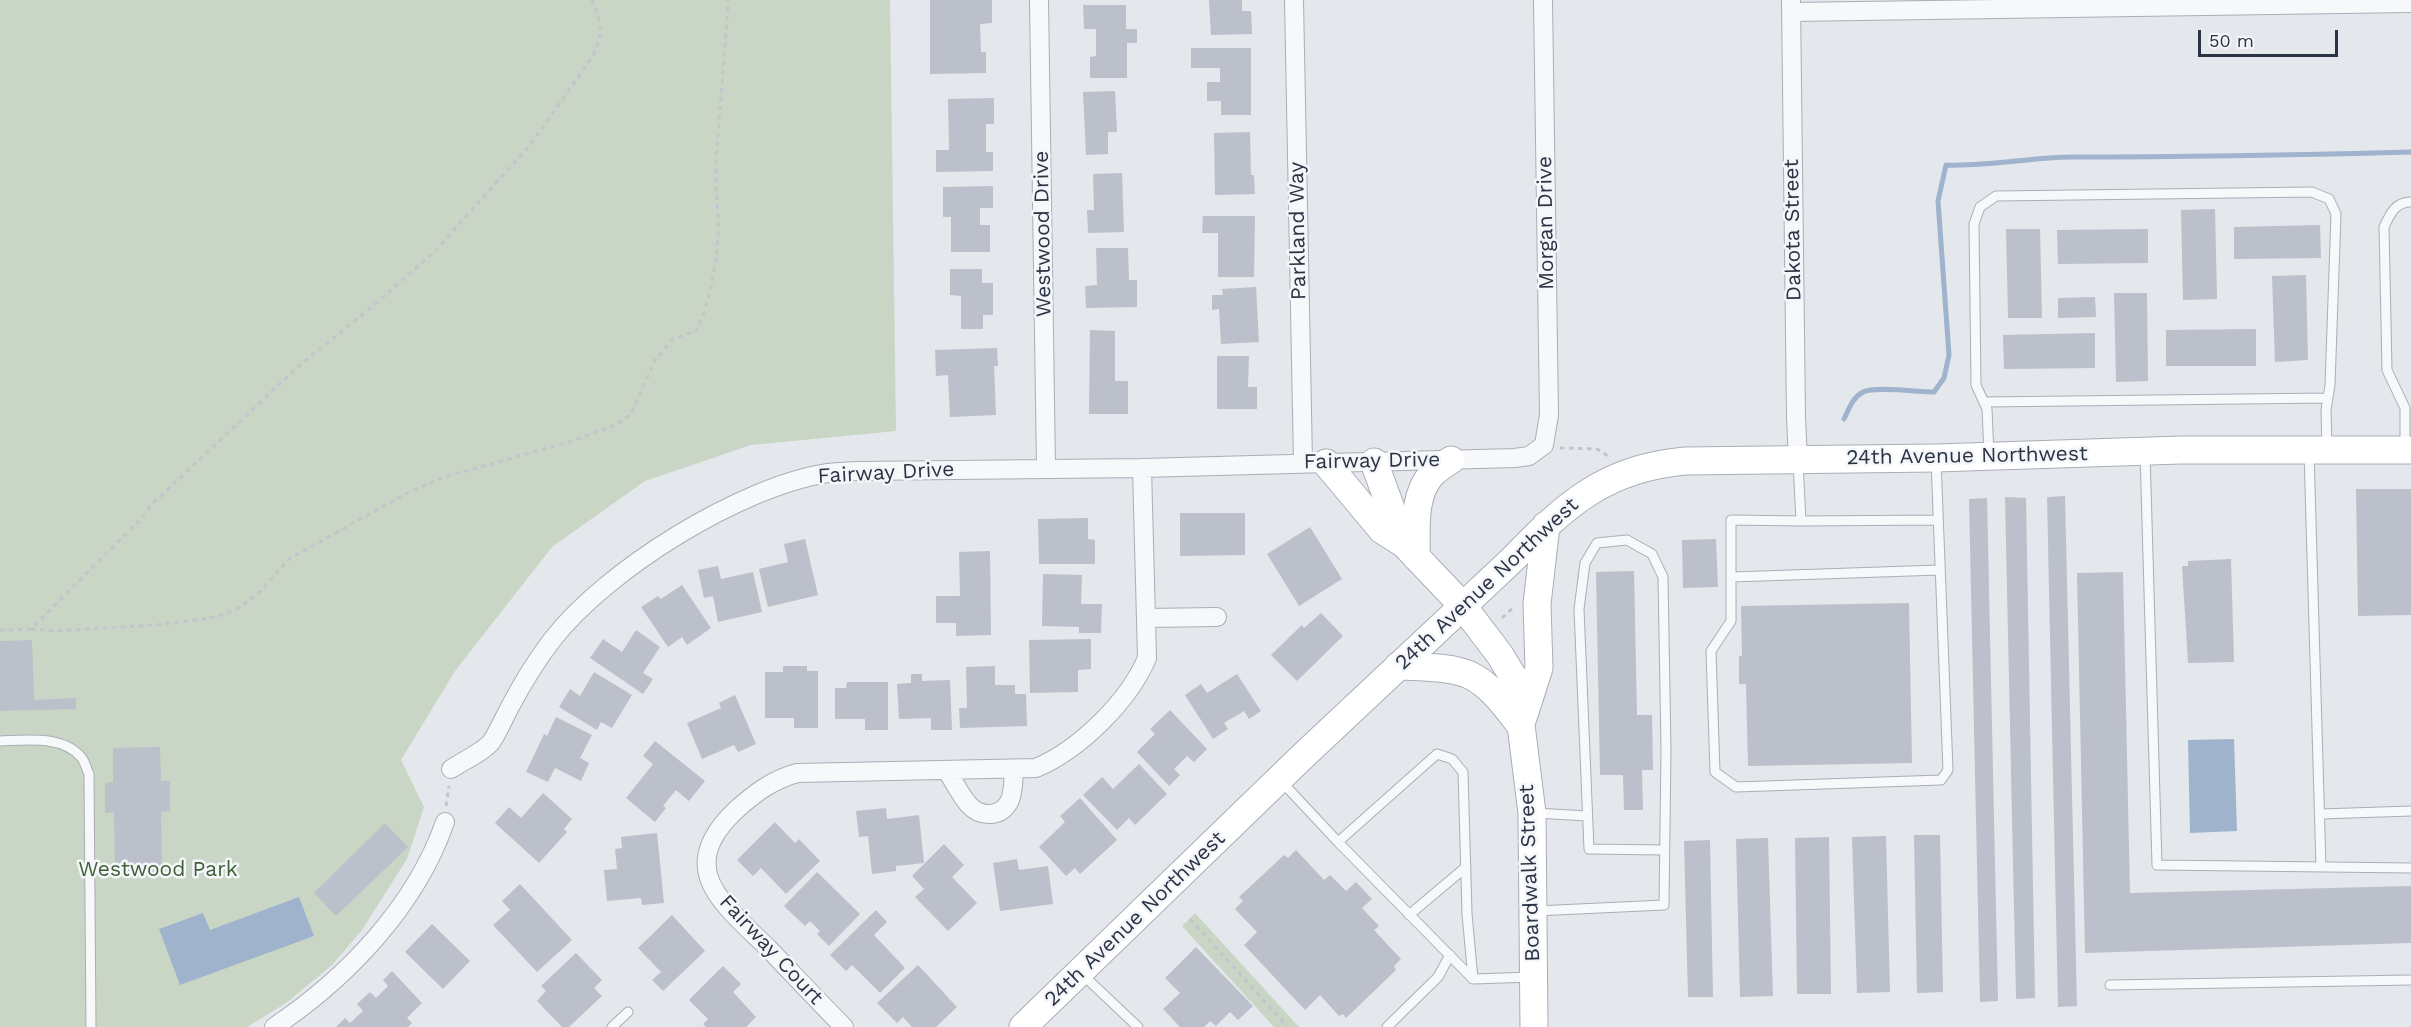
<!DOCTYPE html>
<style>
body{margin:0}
#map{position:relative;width:2411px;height:1027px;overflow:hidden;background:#e4e7ec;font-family:"Work Sans",sans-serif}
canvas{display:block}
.scale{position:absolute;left:2198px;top:30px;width:140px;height:27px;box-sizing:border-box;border:3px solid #2b3445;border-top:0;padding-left:8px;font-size:18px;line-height:21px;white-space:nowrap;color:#2b3445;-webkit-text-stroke:4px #f4f6f9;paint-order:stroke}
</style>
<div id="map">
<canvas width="2411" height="1027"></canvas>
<div class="scale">50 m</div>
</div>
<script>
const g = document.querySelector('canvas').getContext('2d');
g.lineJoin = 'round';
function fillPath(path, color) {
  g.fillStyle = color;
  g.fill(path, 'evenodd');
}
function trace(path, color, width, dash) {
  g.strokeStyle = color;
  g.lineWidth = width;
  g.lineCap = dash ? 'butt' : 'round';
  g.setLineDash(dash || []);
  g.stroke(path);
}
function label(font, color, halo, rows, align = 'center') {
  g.font = font + ' "Work Sans",sans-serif';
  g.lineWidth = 5;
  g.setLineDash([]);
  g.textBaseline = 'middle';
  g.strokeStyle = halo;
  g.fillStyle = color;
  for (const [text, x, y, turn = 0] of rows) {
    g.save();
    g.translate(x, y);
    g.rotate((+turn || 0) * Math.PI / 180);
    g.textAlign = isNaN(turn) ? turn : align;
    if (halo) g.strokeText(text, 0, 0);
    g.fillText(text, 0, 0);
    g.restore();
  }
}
const green = new Path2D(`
 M0,0H890L896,431L751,445L645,481L552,547L455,671L401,760L424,807L407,859L362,930L332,965L286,1003L247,1027H0Z
 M1195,913L1299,1027H1274L1182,926Z`);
const water = new Path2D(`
 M2234,739L2237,831L2190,833L2188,740Z
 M299,897L314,936L180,985L159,929L203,913L210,930Z`);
const stream = new Path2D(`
 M1844,419C1849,409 1852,398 1863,392C1875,386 1918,392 1934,392L1944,378L1949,355L1938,201L1946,165C1989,167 2031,157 2073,157C2186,157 2298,155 2411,152`);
const building = new Path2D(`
 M930,0H992V23L980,24L981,52H986V73L930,74Z
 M1209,0H1242V11H1251L1252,34L1211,35Z
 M1083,5H1126V29H1137V43H1127V78H1090V57L1096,56V29H1084Z
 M1191,48H1251V115H1221V101H1207V82H1220V68H1191Z
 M1115,91L1117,132H1108V154L1086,155L1083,92Z
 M994,98V124H986V152H993V171L936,172V150H949L948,99Z
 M1250,132L1251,175H1254L1255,194L1215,195L1214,133Z
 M1122,173L1124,232L1088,233L1087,210H1094L1093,174Z
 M993,186V208H980V225H990V252H951V217H943V187Z
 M2215,209L2217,299L2183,300L2181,210Z
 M1203,216H1255L1254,277H1218V233H1202Z
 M2320,225L2321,258L2234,259V227Z
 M2006,229H2040L2042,318H2008Z
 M2148,229V263L2058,264L2057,230Z
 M1096,248H1128L1129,280H1137V307L1086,308L1085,286L1097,285Z
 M950,269H982V283H993V315H983V329H961V296L950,295Z
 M2306,275L2308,360L2275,362L2272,276Z
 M1256,287L1259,342L1221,344L1219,309L1212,310V295H1223L1222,289Z
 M2114,293H2147L2148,381L2116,382Z
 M2095,297L2096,317L2058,318V298Z
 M2256,329V366H2166V330Z
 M1090,330L1115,331V381H1128V414H1089Z
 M2095,333V368L2004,369L2003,335Z
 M997,348L998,366H994L996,415L950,417L948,375L936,376L935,350Z
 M1217,356H1249L1248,387H1257V409H1217Z
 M2356,489H2411V615L2358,616Z
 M2065,496L2077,1006L2058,1007L2047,497Z
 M2005,497L2026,498L2035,998L2016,999Z
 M1987,498L1998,1001L1980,1002L1969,499Z
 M1180,513H1245V555L1180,556Z
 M1088,518V539L1095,540V564H1039L1038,519Z
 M1310,527L1342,579L1299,606L1267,554Z
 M805,539L818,595L768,607L759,569L788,562L784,544Z
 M1716,539L1718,587L1683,588L1682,540Z
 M990,551L991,635L956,636V623H936V596H960L959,552Z
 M2231,559L2234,662L2188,663L2182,566H2188V561Z
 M718,566L721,579L753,572L762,612L718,622L713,596L704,598L698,570Z
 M1634,571L1637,715H1652L1653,770H1642L1643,810H1624L1623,775H1600L1596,572Z
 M2123,572L2130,893L2411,886V943L2085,953L2077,573Z
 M1043,574L1082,575L1081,604H1102L1101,633H1079V627L1042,626Z
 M682,585L711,628L687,645L682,637L668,647L641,607L658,596L661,599Z
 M1909,603L1912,763L1748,766L1746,684H1739V656H1742L1741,606Z
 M1321,613L1343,636L1297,681L1271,655L1302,625L1304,628Z
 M636,630L660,647L643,673L653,679L643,694L590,658L603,639L622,652Z
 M1091,639V669L1078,670V692L1030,693L1029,640Z
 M32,640L34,700L76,698V709L0,711V641Z
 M783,666H807V671H818V728H794V718H765V672H783Z
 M995,666V685H1015V694H1026L1027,726L960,728L959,708H967L966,667Z
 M594,672L632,695L612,728L601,722L597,730L559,707L570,689L580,696Z
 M911,674H922V681L950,680L952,730H931V718L899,719L897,684L911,683Z
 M1237,674L1261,711L1249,719L1244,711L1224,723L1228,729L1213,739L1185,695L1201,684L1207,693Z
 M847,682H888V730H865V719H835V688H846Z
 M735,695L756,744L738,752L734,745L702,759L687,723L721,708L719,703Z
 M1170,710L1207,749L1194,762L1187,756L1174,769L1180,775L1169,786L1137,752L1155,734L1150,729Z
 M556,717L592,735L580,758L589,763L581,781L555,768L548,782L526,772L544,734L547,736Z
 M655,741L705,781L689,801L676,790L663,806L666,808L655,822L626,798L653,764L643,756Z
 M160,747L161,781H170V811L161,812L162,873L115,874L114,812L105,813V783L113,782V748Z
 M1139,764L1167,794L1135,825L1129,818L1117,830L1083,795L1102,777L1113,789Z
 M543,793L572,819L564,829L567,832L539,863L495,823L509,807L521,818Z
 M1080,798L1117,840L1080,874L1075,868L1066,876L1039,847L1065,822L1060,816Z
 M886,808L887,819L919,815L924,863L896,866V871L872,874L868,836L859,837L856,811Z
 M775,822L795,843L799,839L820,861L786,894L761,868L753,876L737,860Z
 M385,823L408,847L336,916L314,893Z
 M657,833L664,903L642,905L641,898L607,901L604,870L617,869L615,849L622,848L621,837Z
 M1914,835H1940L1943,992L1917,993Z
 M1886,836L1890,992L1857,993L1852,837Z
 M1829,837L1831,994H1797L1795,838Z
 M1768,838L1773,996L1740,997L1736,839Z
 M1710,840L1713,997H1688L1684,841Z
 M944,844L964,865L952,877L977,903L948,931L915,897L924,889L912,876Z
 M1296,850L1324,880L1330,875L1346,891L1356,882L1372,899L1362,908L1379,926L1374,930L1401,959L1394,966L1396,970L1346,1018L1343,1014L1339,1016L1320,995L1305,1010L1244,945L1257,932L1235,909L1243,901L1239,897L1284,855L1288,858Z
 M1017,859L1019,870L1048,866L1053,904L1000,911L993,863Z
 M817,872L860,914L829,946L817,934L820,931L810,921L805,926L784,906Z
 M520,884L572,940L537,972L493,925L510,910L502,901Z
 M876,910L887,922L874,935L905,968L880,993L852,965L846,971L830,955Z
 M672,915L705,951L663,991L652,980L661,972L638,948Z
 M432,924L470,961L443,989L405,952Z
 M1196,947L1253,1006L1238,1020L1230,1012L1216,1026L1210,1021L1204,1027H1180L1163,1009L1180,993L1165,978Z
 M576,953L602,980L594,988L602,996L569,1027H562L537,1001L546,991L541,986Z
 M918,965L957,1007L936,1027H912L903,1017L897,1023L877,1003Z
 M723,966L741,984L733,992L756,1017L746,1027H706L703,1024L708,1019L689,1000Z
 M392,971L422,1003L407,1018L412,1023L408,1027H336L345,1018L350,1023L363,1011L357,1004L370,992L376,998L388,986L383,980Z`);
const path = new Path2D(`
 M1560,448L1597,449L1608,456
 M1502,618L1515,606
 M31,629L55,631L156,625L217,617L237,609L257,595L289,559L409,492L444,477L566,443L616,425L631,414L655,360L673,339L696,331C711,302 720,248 718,215C717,196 715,179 716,160C720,107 725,53 728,0
 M0,630L31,629L140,520L151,505L301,364L378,302L435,251L530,145L593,56C605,29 601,26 592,0
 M446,806L449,786
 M1190,919L1288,1027`);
const lane = new Path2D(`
 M1984,402L2328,398
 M2405,448V408L2387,370L2384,227C2390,214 2395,202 2411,202
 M2309,452L2321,867
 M2145,453L2157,865L2411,868
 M1989,455L1987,409L1976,385L1974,224L1980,207L1996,196L2312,192L2329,199L2336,214L2330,385L2326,410L2327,447
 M1798,462L1801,521L1731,520V621L1711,651L1715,772L1736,787L1941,780L1948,770L1936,460
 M1801,521L1938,520
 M1731,577L1940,570
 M0,741C26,740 62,735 81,757C85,761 86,768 89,774L91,1027
 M1281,781L1338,842L1437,754L1452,759L1463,772L1467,914L1473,979L1533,977
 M1536,813L1587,816
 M2321,814L2411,811
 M1338,842L1473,979
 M1535,911L1664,905L1666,750L1663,577L1652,554L1627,540L1597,543L1585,563L1579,609L1589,849L1663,850
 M1409,915L1466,867
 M1082,974L1138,1027
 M2110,985L2411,980
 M612,1027L628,1012
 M1387,1027L1438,977L1450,955`);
const street = new Path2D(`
 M1039,0L1046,467
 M1294,0L1303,462
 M1791,2L1796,417L1798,460
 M1791,12L2411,3
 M1146,618L1217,617
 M451,769C461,762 485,751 492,741C499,730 505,716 511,705C523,682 537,660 552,640C606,570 741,486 828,473C839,472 849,471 860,471L1142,468L1515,458L1529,456L1544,445L1549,415L1543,0
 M946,770C954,781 960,795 969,805C980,817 1000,818 1009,802C1014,793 1013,780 1014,770
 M274,1027C347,978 416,906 445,822
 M844,1027C818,1001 793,974 768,948C750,930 717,903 709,878C700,851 717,828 736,810C755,793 772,780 797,773L1036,768C1079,750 1129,701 1147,658L1142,468`);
const secondary = new Path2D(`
 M1374,462L1404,544
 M1326,463L1382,530L1404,544L1462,605L1500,655L1512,675L1519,709L1532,813L1534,1027
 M1416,557C1417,530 1412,496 1432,474C1437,469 1445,464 1451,460
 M1398,666C1469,669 1476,667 1520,725
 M1523,718L1539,668L1537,604L1546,525
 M1023,1027L1304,755L1513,559C1566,504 1606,468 1685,461L1936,458L2181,450H2411`);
const streetNames = [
 ["Morgan Drive",1546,223,-91],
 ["Dakota Street",1793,230,-91],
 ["Parkland Way",1298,231,-91],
 ["Westwood Drive",1043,234,-91],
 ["24th Avenue Northwest",1967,456,-1],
 ["Fairway Drive",1372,461,-1],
 ["Fairway Drive",886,473,-3],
 ["24th Avenue Northwest",1487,584,-43],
 ["Boardwalk Street",1530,873,-92],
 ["24th Avenue Northwest",1135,919,-44],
 ["Fairway Court",771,950,47]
];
const parkNames = [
 ["Westwood Park",158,870]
];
fillPath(green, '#c9d6c5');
fillPath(water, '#9fb4cc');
trace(stream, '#9fb4cc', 5);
fillPath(building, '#bbc0ca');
trace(lane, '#a9aeb7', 11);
trace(street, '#a9aeb7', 20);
trace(secondary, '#a9aeb7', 29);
trace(path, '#c2c5cb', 3, [4.5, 4.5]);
trace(lane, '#f7f8fa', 9);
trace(street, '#f7f8fa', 18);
trace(secondary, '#fff', 27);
label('21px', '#2b3445', '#f4f6f9', streetNames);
label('21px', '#3f6138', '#f4f6f9', parkNames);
</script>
